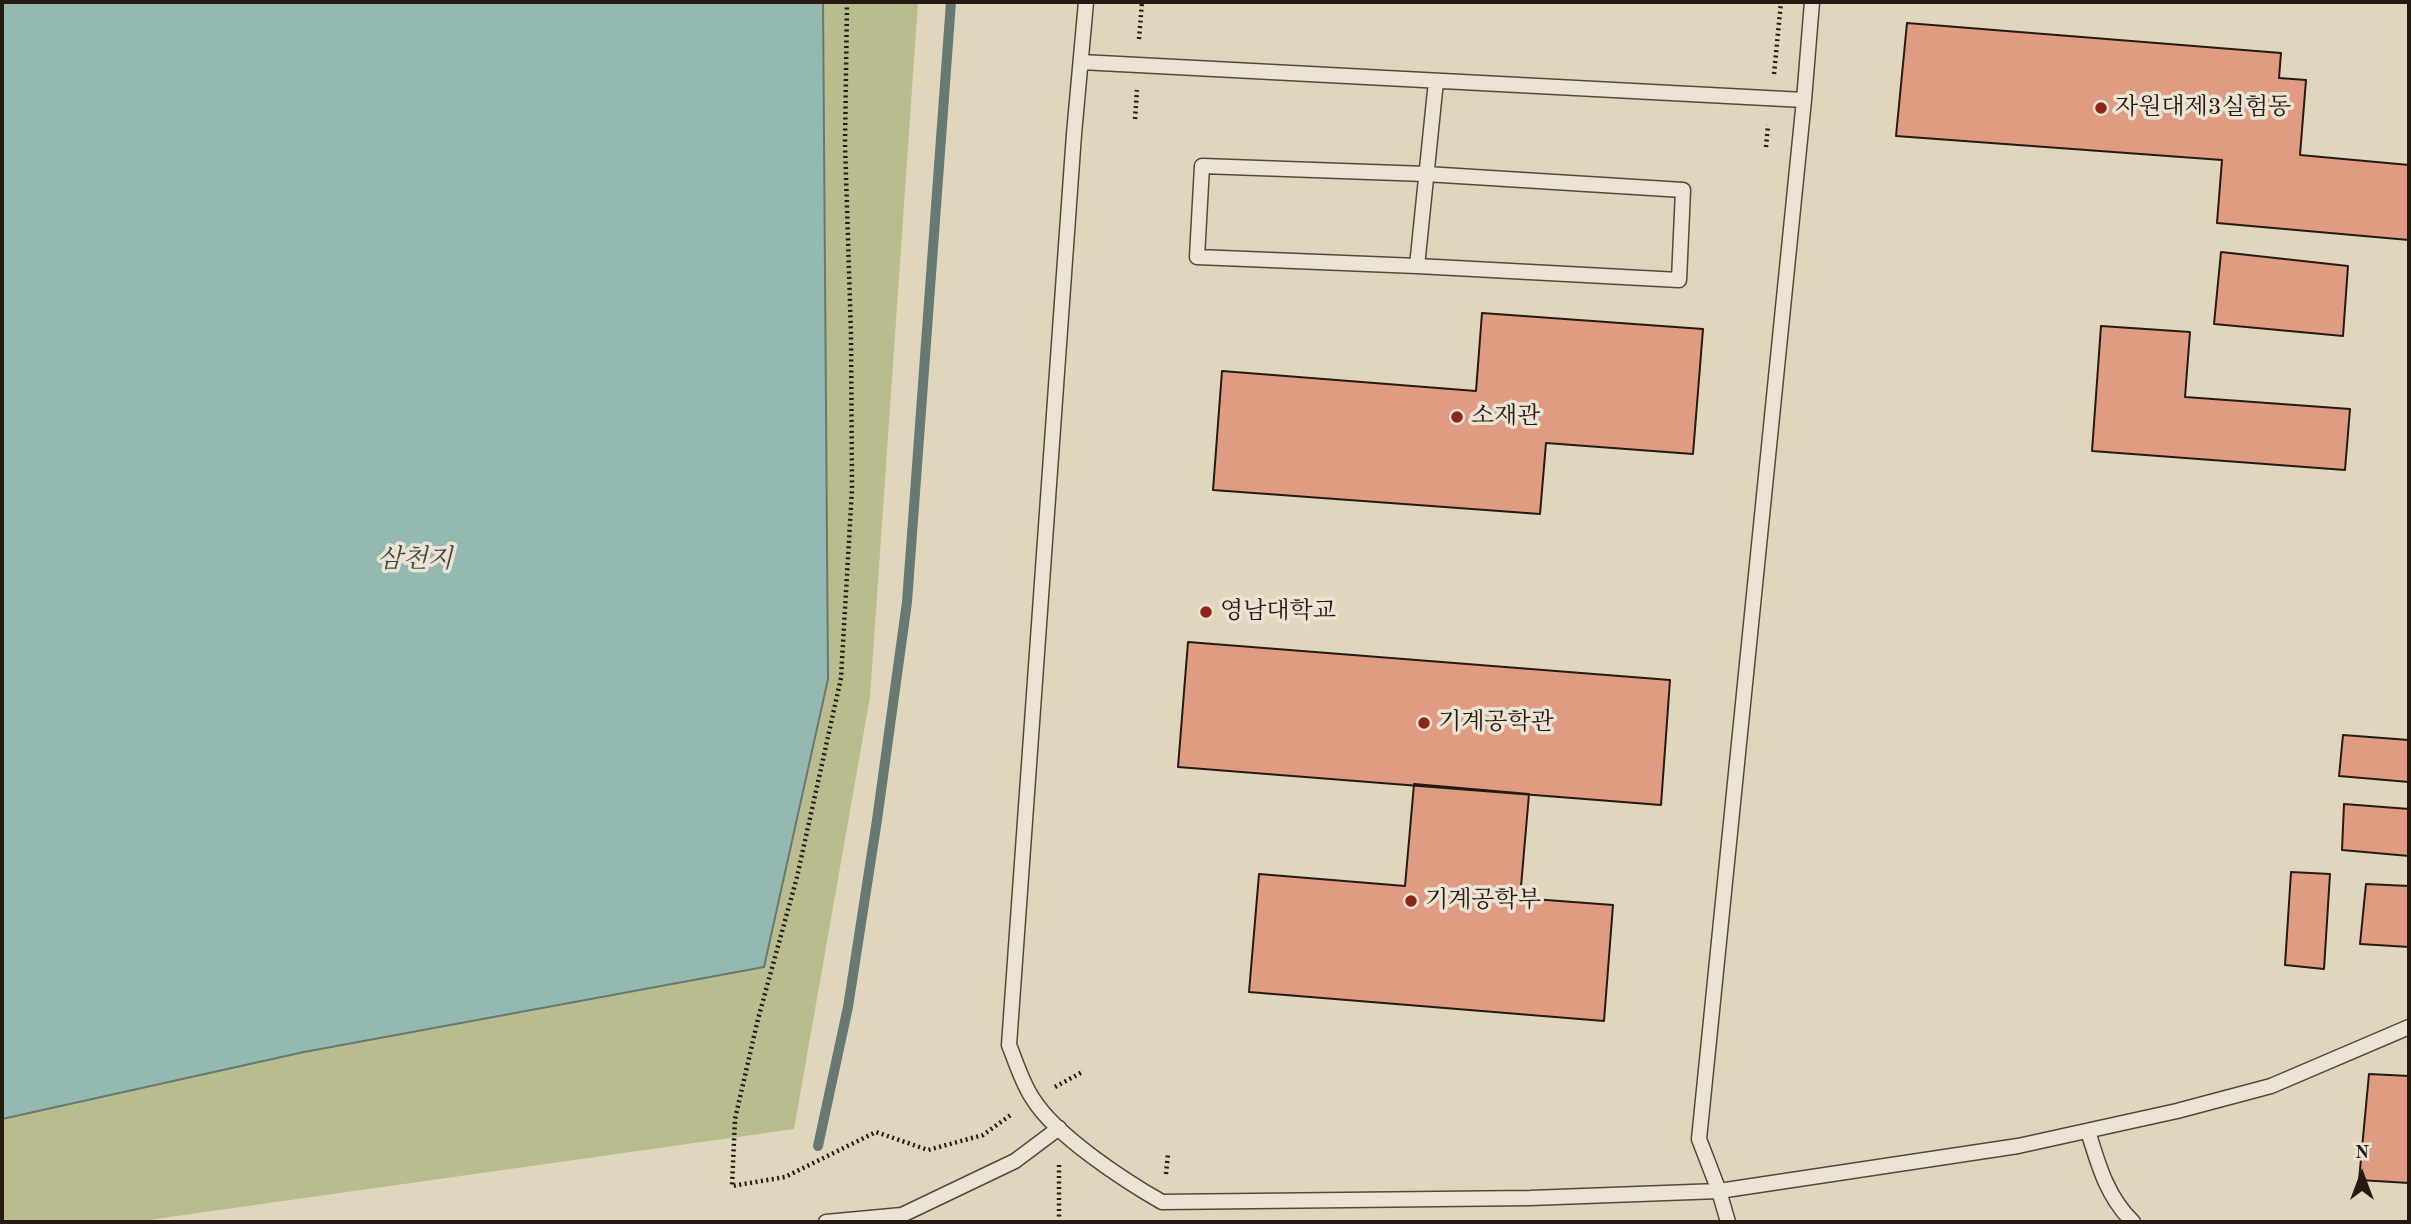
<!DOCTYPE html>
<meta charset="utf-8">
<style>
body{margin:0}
#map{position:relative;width:2411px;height:1224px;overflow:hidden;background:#e0d6bd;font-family:"Old Standard TT",serif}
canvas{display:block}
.frame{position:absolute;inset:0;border:4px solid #251914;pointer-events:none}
.north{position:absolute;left:2327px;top:1140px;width:70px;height:70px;-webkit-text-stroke:5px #ebe4d4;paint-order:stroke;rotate:0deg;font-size:19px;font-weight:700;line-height:28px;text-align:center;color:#251914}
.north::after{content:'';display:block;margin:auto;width:24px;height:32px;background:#251914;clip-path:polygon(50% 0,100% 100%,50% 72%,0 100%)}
</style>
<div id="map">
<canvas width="2411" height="1224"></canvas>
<div class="frame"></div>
<div class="north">N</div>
</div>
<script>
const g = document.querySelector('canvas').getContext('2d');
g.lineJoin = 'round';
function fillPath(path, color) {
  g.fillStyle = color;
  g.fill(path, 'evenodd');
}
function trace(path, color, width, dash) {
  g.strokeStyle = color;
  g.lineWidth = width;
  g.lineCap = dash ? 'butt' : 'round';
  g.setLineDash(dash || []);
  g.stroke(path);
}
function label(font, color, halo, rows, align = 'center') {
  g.font = font + ' "Old Standard TT","Noto Serif KR",serif';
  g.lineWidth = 7;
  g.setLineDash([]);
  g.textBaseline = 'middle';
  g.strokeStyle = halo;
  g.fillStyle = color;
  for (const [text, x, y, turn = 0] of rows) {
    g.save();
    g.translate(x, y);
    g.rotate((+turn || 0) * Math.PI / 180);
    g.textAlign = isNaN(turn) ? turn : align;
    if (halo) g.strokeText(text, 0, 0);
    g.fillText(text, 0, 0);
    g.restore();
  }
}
const green = new Path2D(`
 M2,2H918L870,697L794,1129L134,1222H2Z`);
const water = new Path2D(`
 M2,2H823L828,679L764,967L304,1052L2,1119Z`);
const stream = new Path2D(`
 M818,1146L848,1007L877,820L907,602L951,2`);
const building = new Path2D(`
 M1907,23L2281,53L2279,78L2306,80L2300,155L2409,165V240L2217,223L2222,160L1896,136Z
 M2221,252L2348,266L2343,336L2214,324Z
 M1482,313L1703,329L1693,454L1546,443L1540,514L1213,490L1222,371L1476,391Z
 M2101,326L2190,332L2185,397L2350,409L2345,470L2092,451Z
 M1188,642L1670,680L1661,805L1178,767Z
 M2343,735L2409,740V782L2339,776Z
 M1414,784L1529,794L1520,898L1613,905L1604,1021L1249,992L1259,874L1405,886Z
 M2344,804L2409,809V856L2342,850Z
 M2291,872L2330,874L2324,969L2285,965Z
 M2366,884L2409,886V947L2360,944Z
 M2369,1074L2409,1076V1183L2359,1180Z`);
const path = new Path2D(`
 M847,2L845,144L851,334L852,489L841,678L797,877L758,1019L735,1119L732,1186L785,1177L876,1132L928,1150L983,1135L1012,1114
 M1139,39L1142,2
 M1774,74L1781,2
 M1135,119L1137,90
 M1766,147L1768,125
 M1055,1087L1084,1071
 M1166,1174L1168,1154
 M1059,1222V1164`);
const service = new Path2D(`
 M1086,2L1074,134L1009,1045C1016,1062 1022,1083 1033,1099C1056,1136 1125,1181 1162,1202L1530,1198L1719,1191L2018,1146L2177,1111L2271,1086L2409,1027
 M1081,62L1804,100
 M1417,266L1197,257L1202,166L1426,174L1683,190L1679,280L1417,266L1436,81
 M2088,1131C2098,1164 2107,1197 2133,1222
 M826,1222L902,1215L1015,1161L1059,1128
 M1728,1222L1719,1191L1699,1139L1804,100L1812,2`);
const markers = [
 [2101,108,7,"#8f2418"],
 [1457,417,7,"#8f2418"],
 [1206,612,7,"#8f2418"],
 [1424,723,7,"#8f2418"],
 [1411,901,7,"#8f2418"]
];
const poiNames = [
 ["자원대제3실험동",2115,108],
 ["소재관",1471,417],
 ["영남대학교",1220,612],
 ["기계공학관",1438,723],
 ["기계공학부",1425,901]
];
const waterNames = [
 ["삼천지",415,560]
];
fillPath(green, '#b9bc8c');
fillPath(water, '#94b9b2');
trace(water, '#687973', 2);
trace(stream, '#687973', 10);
fillPath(building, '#df9c83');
trace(building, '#251914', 2);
trace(service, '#54483e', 17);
trace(path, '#251914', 4.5, [2, 3.5]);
trace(service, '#ebe4d4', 14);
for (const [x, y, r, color] of markers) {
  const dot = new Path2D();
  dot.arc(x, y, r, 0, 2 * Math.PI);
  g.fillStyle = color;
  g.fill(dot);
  trace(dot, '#ebe4d4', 2.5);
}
label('24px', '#251914', '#ebe4d4', poiNames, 'left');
label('italic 26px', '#464943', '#ebe4d4', waterNames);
</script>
